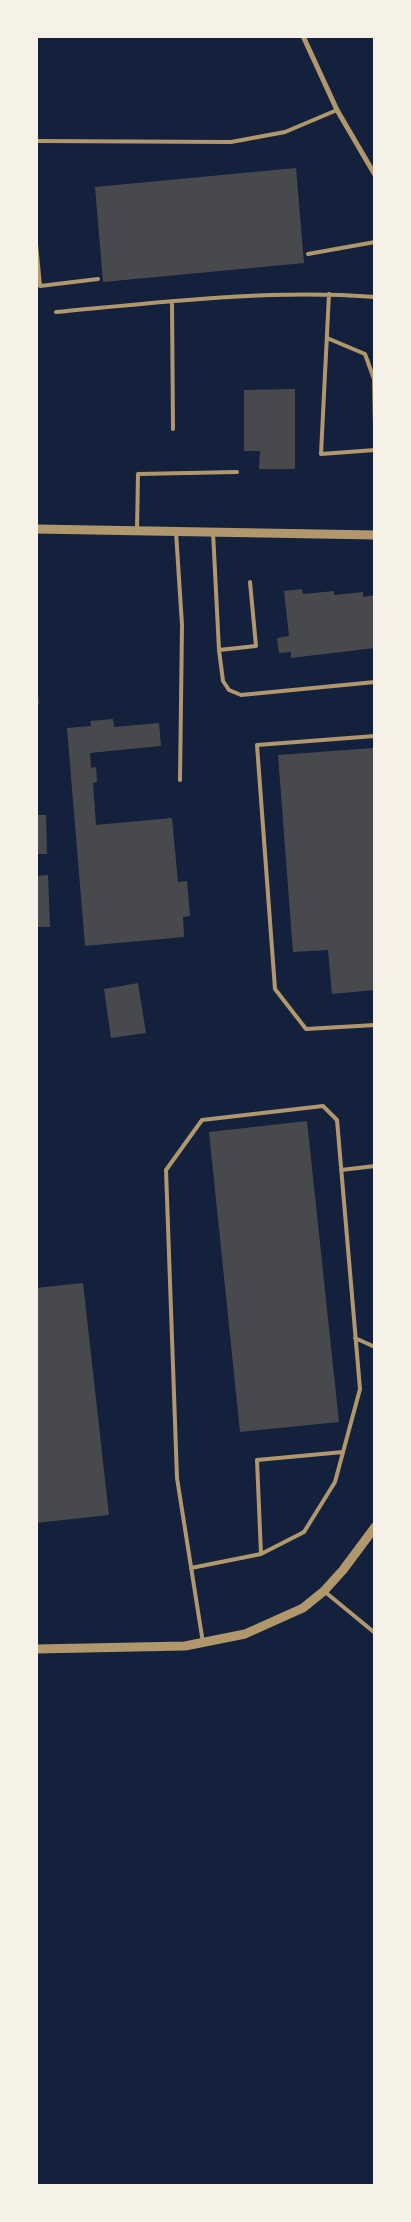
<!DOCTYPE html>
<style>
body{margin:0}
#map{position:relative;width:411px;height:2222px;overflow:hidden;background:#14213d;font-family:"DejaVu Sans",sans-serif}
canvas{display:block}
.frame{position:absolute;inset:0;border:38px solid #f6f1e7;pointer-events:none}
</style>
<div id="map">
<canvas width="411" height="2222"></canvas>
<div class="frame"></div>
</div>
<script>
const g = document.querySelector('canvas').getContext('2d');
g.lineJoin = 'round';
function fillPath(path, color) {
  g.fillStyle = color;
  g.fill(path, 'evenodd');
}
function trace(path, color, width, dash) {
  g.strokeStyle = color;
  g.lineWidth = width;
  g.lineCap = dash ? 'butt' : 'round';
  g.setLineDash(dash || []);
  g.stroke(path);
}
const building = new Path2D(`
 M296,168L304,263L103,282L95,187Z
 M295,389V469H259L260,451H244V390Z
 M302,589L303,594L334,591V595L363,592V597L375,595V648L291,658V652L279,653L277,638L289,636L284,591Z
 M36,678L39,704L36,705Z
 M113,719L114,727L159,723L161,746L90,753L91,768L96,767L97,782L93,783L96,825L172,818L178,882L187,881L190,916L183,917L184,937L85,946L67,728L91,726L90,721Z
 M373,748L375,774V990L332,994L328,950L293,952L278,755Z
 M36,815H46L47,854H36Z
 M48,875L50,927H36V876Z
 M138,983L146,1033L111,1038L104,989Z
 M307,1121L339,1422L240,1432L209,1132Z
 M83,1283L109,1515L36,1523V1288Z`);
const service = new Path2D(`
 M36,141L231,142L285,132L337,110
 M36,244L40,286L98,279
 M308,254L375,242
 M329,294L321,454L375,450
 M172,301L173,429
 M56,312C161,302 269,289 375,297
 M327,338L365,354L374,379L375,428
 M137,531L138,474L237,472
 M176,532L182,625L180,780
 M213,532L219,650L223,681L229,690L241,695L375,682
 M219,650L256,646L250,582
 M375,736L257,745L275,989L306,1029L375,1025
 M341,1170L375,1166
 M355,1338L375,1347
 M261,1554L257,1460L343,1452
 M191,1568L261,1554L304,1532L335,1482L360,1389L337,1120L323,1106L202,1120L166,1170L177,1478L203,1643
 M324,1591L375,1633`);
const minor = new Path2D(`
 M303,36L337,110L375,175`);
const tertiary = new Path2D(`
 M36,529L375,535
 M36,1649L185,1646L245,1634L303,1608L324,1591L343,1570L375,1527`);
fillPath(building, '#48494c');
trace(service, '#b1986c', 4);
trace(minor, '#b1986c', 5);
trace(tertiary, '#b1986c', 9);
</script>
